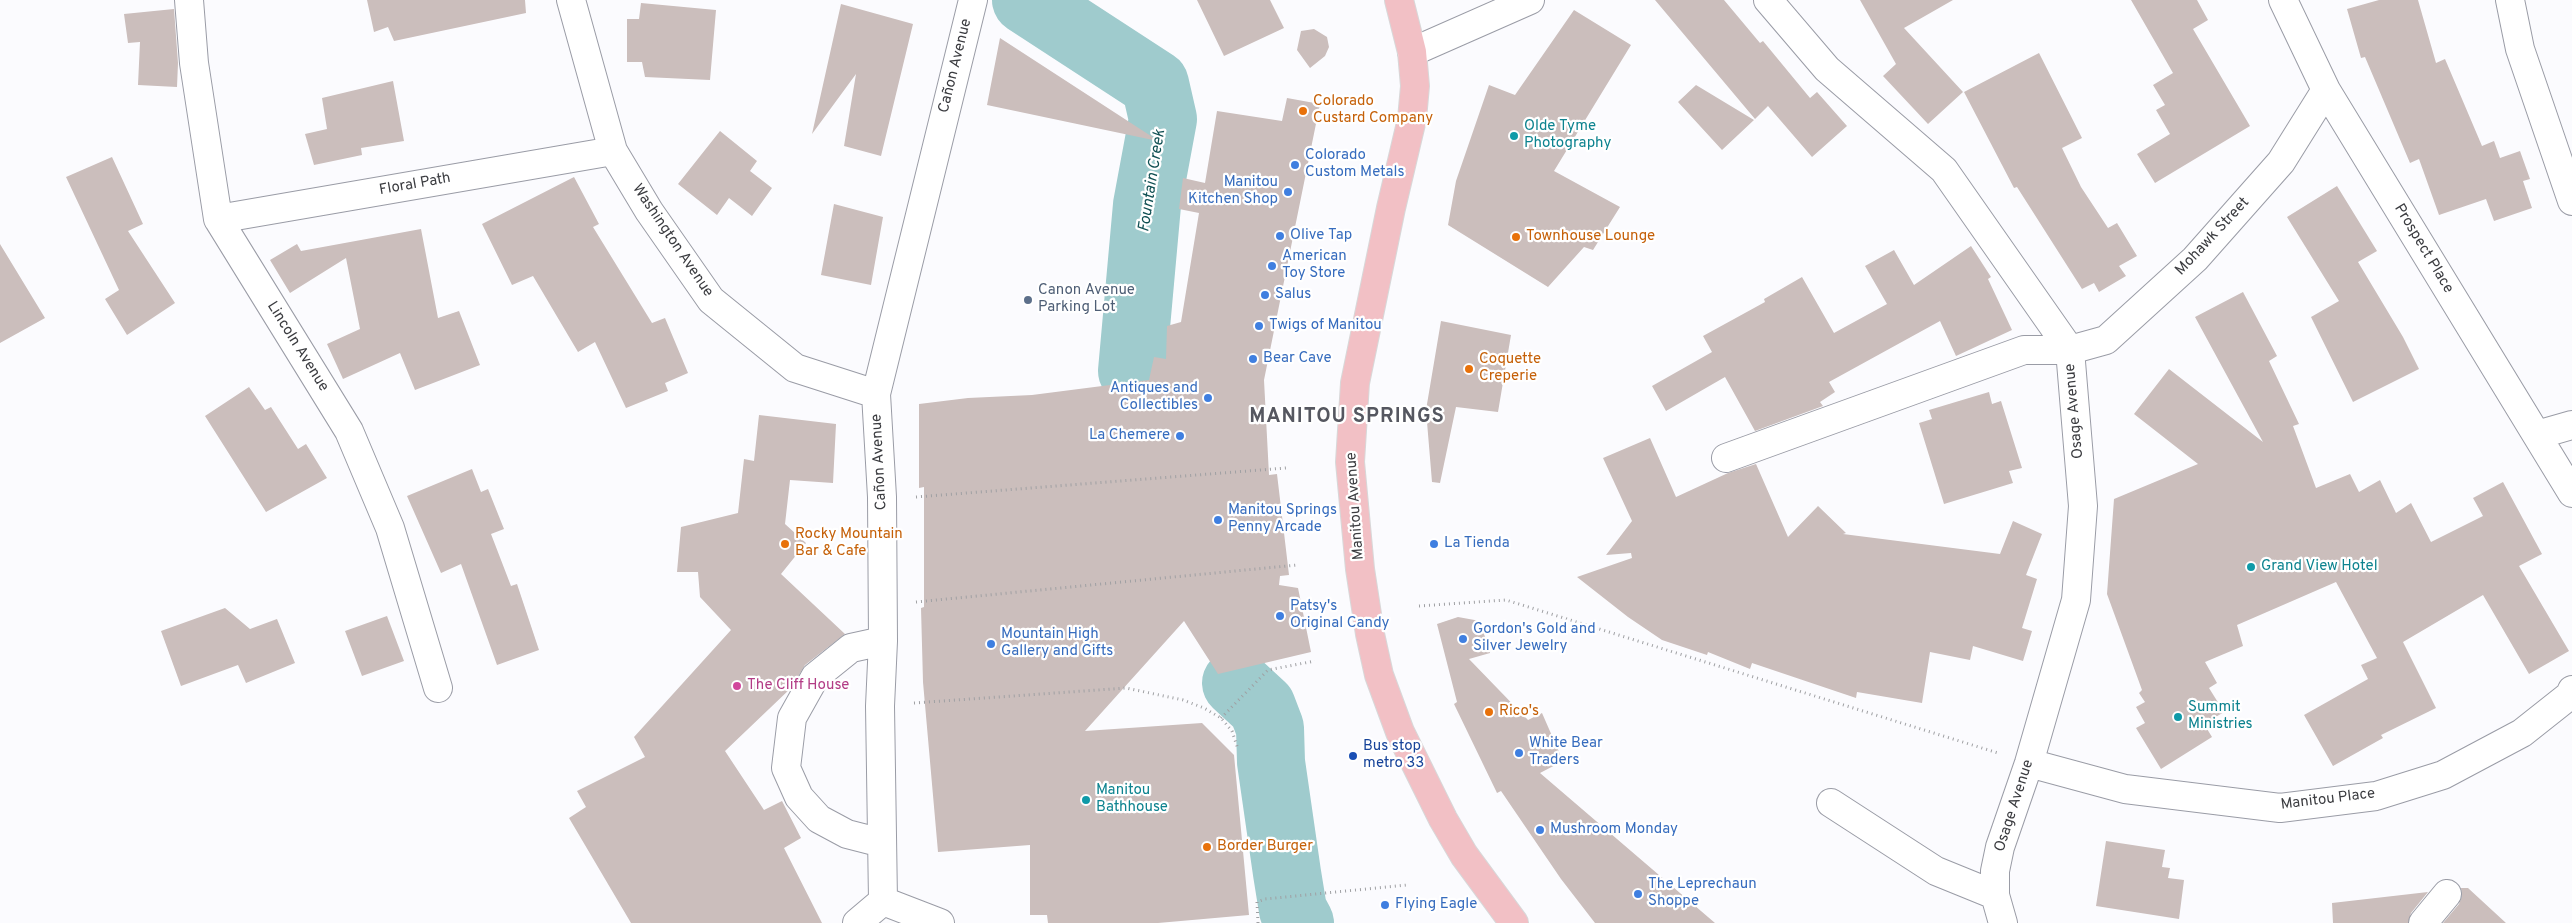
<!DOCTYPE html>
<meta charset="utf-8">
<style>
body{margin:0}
canvas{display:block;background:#fbfbfe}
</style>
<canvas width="2572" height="923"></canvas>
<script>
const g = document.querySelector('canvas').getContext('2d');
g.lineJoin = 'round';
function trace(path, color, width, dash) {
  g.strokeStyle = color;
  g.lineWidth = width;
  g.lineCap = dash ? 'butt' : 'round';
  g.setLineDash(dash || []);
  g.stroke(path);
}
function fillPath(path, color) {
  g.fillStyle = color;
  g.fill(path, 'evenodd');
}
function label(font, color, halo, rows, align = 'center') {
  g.font = font + ' Overpass,sans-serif';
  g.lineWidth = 4.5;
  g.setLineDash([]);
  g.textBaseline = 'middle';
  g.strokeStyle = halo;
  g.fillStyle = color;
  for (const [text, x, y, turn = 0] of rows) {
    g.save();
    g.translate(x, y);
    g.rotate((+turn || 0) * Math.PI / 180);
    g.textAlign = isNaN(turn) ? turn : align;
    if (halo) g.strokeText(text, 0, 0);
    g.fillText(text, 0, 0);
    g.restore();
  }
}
const river = new Path2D(`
 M1026,0L1155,84L1163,119L1147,205L1132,371
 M1236,683L1262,707L1270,728L1271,762L1287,873L1293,910L1300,923`);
const building = new Path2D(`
 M367,0H525L526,13L394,41L388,27L374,32Z
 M1197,0H1270L1284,28L1224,56Z
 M1655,0H1724L1760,43L1763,41L1810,98L1817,92L1847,126L1812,157L1768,106L1755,119Z
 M1860,0H1953L1904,28L1963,92L1928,124L1883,76L1896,64Z
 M2131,0H2197L2208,20L2193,29L2250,126L2155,183L2137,154L2170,134L2156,110L2165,105L2153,85L2173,73Z
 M2379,0H2418L2436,63L2445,59L2482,146L2494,141L2500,158L2520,151L2530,179L2523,181L2532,208L2494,221L2486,199L2439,215L2419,159L2410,163L2365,57L2361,58L2347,9Z
 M641,3L716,10L710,80L645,77L642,62H627V19H639Z
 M841,4L913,24L881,156L844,146L856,74L812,134Z
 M174,9L178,63L177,87L138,85L140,42L128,43L124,14Z
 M1574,10L1631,45L1554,171L1620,207L1593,250L1584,247L1548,287L1448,225L1456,181L1489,85L1515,95Z
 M1314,29L1327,37L1329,47L1325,56L1310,68L1297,50L1301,31Z
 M1000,38L1154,138L1153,140L987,105Z
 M2039,53L2082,138L2062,148L2081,187L2108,228L2117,223L2137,256L2119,266L2126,276L2099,292L2094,283L2082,289L2017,187L2014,188L1964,92Z
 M393,81L404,141L361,148L362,155L314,165L305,134L327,129L322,98Z
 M1696,85L1754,120L1722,150L1678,102Z
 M1287,98L1320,104L1264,380L1269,475L1277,474L1289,575L1280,576L1279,585L1298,588L1311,652L1218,674L1184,621L1085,731L1202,723L1234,755L1249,915L1158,923H1048L1047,915H1030V845L938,852L923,682L921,608L924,607V487L919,488V404L968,398L1032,395L1149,380L1154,357L1166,359L1167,326L1181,322L1199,213L1179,209L1183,178L1205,183L1217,111L1282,121Z
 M720,131L757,161L750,171L772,188L752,216L729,198L717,215L678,184Z
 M112,157L143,224L128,231L175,303L127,335L105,299L119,290L66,177Z
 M574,177L599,224L593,227L652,323L665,318L688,373L665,383L668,391L626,408L595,342L578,352L533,276L512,285L482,224Z
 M2337,186L2377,251L2358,262L2403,337L2419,369L2353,402L2311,317L2339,301L2287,217Z
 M834,204L883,217L871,285L821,275Z
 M421,229L438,318L459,311L480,365L415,390L400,353L343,379L327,344L360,329L346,258L290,293L270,260L297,244L301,251Z
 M0,244L45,318L0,343Z
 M1971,246L1991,277L1988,279L2012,330L1956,356L1940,321L1829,382L1835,392L1820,402L1823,406L1755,431L1725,377L1666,411L1652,386L1712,352L1703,336L1765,302L1764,299L1802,277L1834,333L1887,304L1865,266L1894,250L1914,285Z
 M2243,292L2277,356L2269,361L2299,424L2293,426L2316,488L2350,474L2359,492L2380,480L2396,513L2411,503L2431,542L2483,516L2473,498L2503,482L2542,554L2519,566L2569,651L2529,674L2483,595L2403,642L2436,708L2381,735L2383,738L2333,766L2304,715L2368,679L2361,665L2377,658L2336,582L2237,625L2243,646L2205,662L2217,683L2209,688L2224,712L2204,724L2212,737L2161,769L2136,728L2145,723L2136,707L2145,702L2139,693L2142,690L2107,594L2114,499L2198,464L2134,414L2169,369L2263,442L2195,317Z
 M1441,321L1511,335L1498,412L1456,407L1440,483L1432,482L1426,410Z
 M249,387L265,410L271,407L298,449L306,444L327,478L266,512L205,416Z
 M1989,392L1992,404L2001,401L2022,468L2009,471L2013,483L1944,504L1919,423L1932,419L1929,410Z
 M759,415L836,424L833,483L790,480L785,524L806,543L781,574L845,634L805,665L791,688L725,751L764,810L782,801L801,838L784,848L822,923H631L569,818L586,807L577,791L645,757L634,737L731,630L700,597L698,572H677L681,527L738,513L744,459L754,461Z
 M1650,438L1676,497L1728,473L1756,464L1788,537L1818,506L1846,533L1843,534L2000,554L2013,521L2042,534L2026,575L2037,579L2022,628L2032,631L2023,661L1973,646L1970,660L1930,652L1922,703L1857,692L1856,698L1752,663L1750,669L1708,652L1707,655L1662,640L1628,617L1577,577L1632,558L1631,553L1606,555L1632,521L1603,458Z
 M472,469L481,492L488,489L504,529L491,534L511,586L517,584L539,650L497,665L461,564L441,573L407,496Z
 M225,608L250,629L277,619L295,663L246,683L238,665L181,686L161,631Z
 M387,616L404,661L362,676L345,631Z
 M1458,617L1480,621L1490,653L1469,659L1528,720L1542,713L1563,761L1540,773L1715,923H1595L1561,879L1501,791L1497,793L1454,704L1457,702L1437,624Z
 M2106,841L2165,850L2162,867L2170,868L2168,878L2184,880L2179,919L2096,906Z
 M2461,888H2468L2506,923H2443L2459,904L2462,896Z
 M2428,892L2411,913L2408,923H2333L2332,903Z`);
const path = new Path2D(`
 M916,497L1286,468
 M916,602L1297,565
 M1419,606L1506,600L1998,753
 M914,703L1126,688L1183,700L1204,708L1221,718L1232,731L1238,749
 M1221,718L1268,670L1315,661
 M1258,923L1257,902L1265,899L1407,885`);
const minor = new Path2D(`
 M189,0L194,63L218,219L349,431L390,528L438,688
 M571,0L613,151L649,211L711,300L795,368L876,394
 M1768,0L1827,69L1944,170L2070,350L2083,506L2076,600L2029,763L2000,847L1995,871V895L2003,923
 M2283,0L2326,90L2572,493
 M2510,0L2520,49L2572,201
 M1412,52L1530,0
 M218,219L613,151
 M2537,435L2572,425
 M1726,458L2024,350H2070L2106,340L2195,259L2281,162L2326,90
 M2029,763L2125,789L2280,808L2376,796L2443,775L2522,733L2570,695L2572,690
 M1831,803L1936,871L1995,895
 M882,843L847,834L819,819L799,797L786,768L792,718L815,677L851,648L883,641
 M883,901L880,706L883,641L882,497L876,394L973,0
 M883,901L940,923
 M857,923L883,901
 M2423,923L2447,894`);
const major = new Path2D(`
 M1399,0L1412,52L1415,86L1412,119L1391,208L1355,383L1350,462L1360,569L1370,634L1379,675L1400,732L1443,819L1464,855L1514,923`);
const markers = [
 [1303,111,5,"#e8710a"],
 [1514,136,5,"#0f9aa8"],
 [1295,165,5,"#3f7fe0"],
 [1288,192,5,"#3f7fe0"],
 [1280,236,5,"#3f7fe0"],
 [1516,237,5,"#e8710a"],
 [1272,266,5,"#3f7fe0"],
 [1265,295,5,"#3f7fe0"],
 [1028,300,5,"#5c6f8a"],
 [1259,326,5,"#3f7fe0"],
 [1253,359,5,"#3f7fe0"],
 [1469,369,5,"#e8710a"],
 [1208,398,5,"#3f7fe0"],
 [1180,436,5,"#3f7fe0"],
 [1218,520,5,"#3f7fe0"],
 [785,544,5,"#e8710a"],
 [1434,544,5,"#3f7fe0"],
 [2251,567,5,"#0f9aa8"],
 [1280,616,5,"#3f7fe0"],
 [1463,639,5,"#3f7fe0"],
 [991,644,5,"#3f7fe0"],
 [737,686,5,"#d1479c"],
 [1489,712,5,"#e8710a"],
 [2178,717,5,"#0f9aa8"],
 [1519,753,5,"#3f7fe0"],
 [1353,756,5,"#1a4fb4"],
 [1086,800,5,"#0f9aa8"],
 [1540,830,5,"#3f7fe0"],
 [1207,847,5,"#e8710a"],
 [1638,894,5,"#3f7fe0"],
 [1385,905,5,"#3f7fe0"]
];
const streetNames = [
 ["Cañon Avenue",956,66,-76],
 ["Floral Path",415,185,-10],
 ["Mohawk Street",2213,237,-47],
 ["Washington Avenue",672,241,56],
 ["Prospect Place",2423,249,59],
 ["Lincoln Avenue",297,347,58],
 ["Osage Avenue",2075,411,-95],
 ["Cañon Avenue",880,462,-93],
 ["Manitou Avenue",1356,506,-94],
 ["Manitou Place",2328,800,-7],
 ["Osage Avenue",2015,806,-72]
];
const foodNames = [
 ["Colorado",1313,102],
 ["Custard Company",1313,119],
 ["Townhouse Lounge",1526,237],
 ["Coquette",1479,360],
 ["Creperie",1479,377],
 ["Rocky Mountain",795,535],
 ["Bar & Cafe",795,552],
 ["Rico's",1499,712],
 ["Border Burger",1217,847]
];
const cultureNames = [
 ["Olde Tyme",1524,127],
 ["Photography",1524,144],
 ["Grand View Hotel",2261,567],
 ["Summit",2188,708],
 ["Ministries",2188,725],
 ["Manitou",1096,791],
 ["Bathhouse",1096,808]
];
const shopNames = [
 ["Colorado",1305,156],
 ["Custom Metals",1305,173],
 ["Manitou",1278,183,"right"],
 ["Kitchen Shop",1278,200,"right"],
 ["Olive Tap",1290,236],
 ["American",1282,257],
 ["Toy Store",1282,274],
 ["Salus",1275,295],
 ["Twigs of Manitou",1269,326],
 ["Bear Cave",1263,359],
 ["Antiques and",1198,389,"right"],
 ["Collectibles",1198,406,"right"],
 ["La Chemere",1170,436,"right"],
 ["Manitou Springs",1228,511],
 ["Penny Arcade",1228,528],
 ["La Tienda",1444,544],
 ["Patsy's",1290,607],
 ["Original Candy",1290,624],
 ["Gordon's Gold and",1473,630],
 ["Silver Jewelry",1473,647],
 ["Mountain High",1001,635],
 ["Gallery and Gifts",1001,652],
 ["White Bear",1529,744],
 ["Traders",1529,761],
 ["Mushroom Monday",1550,830],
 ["The Leprechaun",1648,885],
 ["Shoppe",1648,902],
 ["Flying Eagle",1395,905]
];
const serviceNames = [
 ["Canon Avenue",1038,291],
 ["Parking Lot",1038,308]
];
const hotelNames = [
 ["The Cliff House",747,686]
];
const transitNames = [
 ["Bus stop",1363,747],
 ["metro 33",1363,764]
];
const waterNames = [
 ["Fountain Creek",1153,181,-81]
];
const districtNames = [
 ["MANITOU SPRINGS",1347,418]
];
trace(river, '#9fcbcd', 68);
fillPath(building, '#cbbebc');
trace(minor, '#9a9ca6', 30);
trace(major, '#d8d8d9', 30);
trace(path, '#9fa0a3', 3, [1, 4]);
trace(minor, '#fff', 28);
trace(major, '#f2c0c5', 28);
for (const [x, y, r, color] of markers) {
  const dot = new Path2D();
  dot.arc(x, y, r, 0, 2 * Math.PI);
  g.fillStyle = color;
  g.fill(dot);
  trace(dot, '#fff', 2);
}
label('15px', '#3b3c40', '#fff', streetNames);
label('15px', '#c56008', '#fff', foodNames, 'left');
label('15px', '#0d838f', '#fff', cultureNames, 'left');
label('15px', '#366cbe', '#fff', shopNames, 'left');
label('15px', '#4e5e75', '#fff', serviceNames, 'left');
label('15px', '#b23c85', '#fff', hotelNames, 'left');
label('15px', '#164399', '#fff', transitNames, 'left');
label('italic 16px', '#105053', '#fff', waterNames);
g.letterSpacing = '1px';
label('bold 20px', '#555760', '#fff', districtNames);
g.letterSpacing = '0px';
</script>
